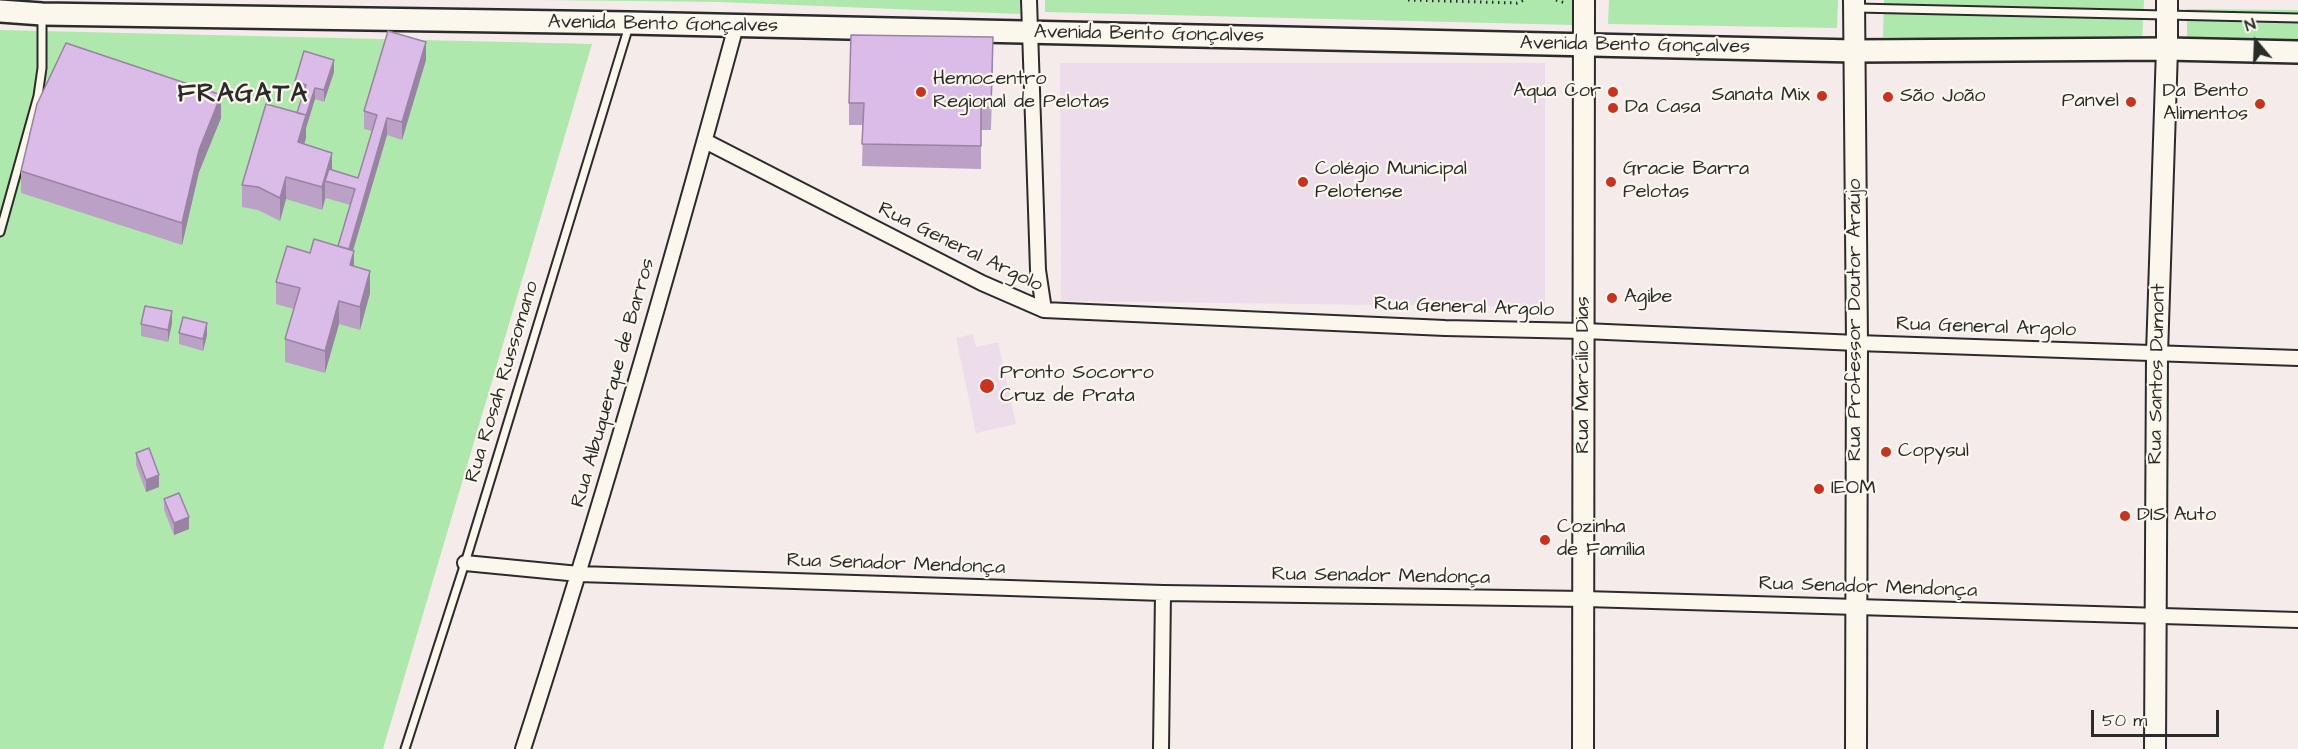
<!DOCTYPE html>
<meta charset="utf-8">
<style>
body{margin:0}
#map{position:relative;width:2298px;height:749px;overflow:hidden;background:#f5ebeb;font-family:"Architects Daughter",sans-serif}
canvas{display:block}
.north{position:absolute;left:2226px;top:12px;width:60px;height:60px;-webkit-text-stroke:4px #fbf7ec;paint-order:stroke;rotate:341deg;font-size:16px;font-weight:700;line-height:24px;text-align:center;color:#2b2b2b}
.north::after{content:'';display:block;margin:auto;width:21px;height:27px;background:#2b2b2b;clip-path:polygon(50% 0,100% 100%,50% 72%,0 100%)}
.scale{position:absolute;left:2091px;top:710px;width:128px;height:27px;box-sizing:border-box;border:3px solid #2b2b2b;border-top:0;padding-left:8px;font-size:18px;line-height:21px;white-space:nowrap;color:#2b2b2b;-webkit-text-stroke:4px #fbf7ec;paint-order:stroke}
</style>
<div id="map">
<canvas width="2298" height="749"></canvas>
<div class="north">N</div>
<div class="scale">50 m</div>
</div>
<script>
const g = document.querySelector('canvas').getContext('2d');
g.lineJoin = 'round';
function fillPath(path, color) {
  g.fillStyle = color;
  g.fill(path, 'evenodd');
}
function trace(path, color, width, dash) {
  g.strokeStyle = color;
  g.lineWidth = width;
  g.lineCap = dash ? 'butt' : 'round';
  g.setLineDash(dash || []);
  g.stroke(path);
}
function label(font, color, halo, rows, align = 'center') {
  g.font = font + ' "Architects Daughter",sans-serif';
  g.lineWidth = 4.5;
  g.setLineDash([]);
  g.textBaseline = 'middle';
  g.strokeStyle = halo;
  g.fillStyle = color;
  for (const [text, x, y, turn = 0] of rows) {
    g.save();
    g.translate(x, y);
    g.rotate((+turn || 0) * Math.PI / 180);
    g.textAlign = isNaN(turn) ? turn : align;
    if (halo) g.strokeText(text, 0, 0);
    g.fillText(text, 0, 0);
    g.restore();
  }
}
const built = new Path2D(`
 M1060,63H1545V307L1061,301Z
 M973,334L976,347L998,342L1016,424L976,433L956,338Z`);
const green = new Path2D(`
 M541,0H1020V14L719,2Z
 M1045,0H1573V25L1045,12Z
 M1609,0H1838L1837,28L1608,24Z
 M1884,0H2144L2142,43L1883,37Z
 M2187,9L2298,10V51L2187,50Z
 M0,30L592,44L383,749H0Z`);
const path = new Path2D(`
 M1408,0L1517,3L1524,0
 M1556,0L1565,3`);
const lane = new Path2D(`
 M1857,8L2298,18
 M0,232L38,96L42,68V15
 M405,749L465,563L629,26`);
const street = new Path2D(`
 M1029,0L1038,270L1044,310
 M705,141L982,283L1044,310L1445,328L1584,331L1857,343L2298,358
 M465,563L579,574L1163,593L1585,599L2298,620
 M523,749C600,510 670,269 736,26
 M1161,749L1163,593`);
const secondary = new Path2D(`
 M1854,0L1857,343L1856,749
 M1583,749L1584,0
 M2155,749L2157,354L2167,49V0`);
const primary = new Path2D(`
 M0,11L42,14L629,23L1854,51L2167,49L2298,52`);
const wall = new Path2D(`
 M993,59L991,130H981V169L862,166L863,125H849V103Z
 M426,60L402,140L387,135L353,250L354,266L370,293L360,330L339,324L325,373L285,362V339L294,309L276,304V282L310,253L338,246L350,205L326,198L322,210L286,199L280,221L258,210L242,207V185L297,113L303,95L295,93V81L334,72L324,102L315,99L306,128V138L304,144L332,170L358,178L372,131L364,129V111Z
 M221,118L199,172L182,245L21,193V171Z
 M172,323L168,342L141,336V324Z
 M179,333L207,335L203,351L179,344Z
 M136,453L159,487L146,492L136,465Z
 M164,499L189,529L174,535L164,510Z`);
const shadedWall = new Path2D(`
 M426,42V60L402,140V122Z
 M334,60V72L324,102V90Z
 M315,88V99L306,128V138L298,165V142Z
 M221,95V118L199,172L182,245V223L199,150Z
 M387,118V135L347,271V254Z
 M332,153V175L325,181V198L322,210V187Z
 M286,177V199L280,221V198Z
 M354,251V273L350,265Z
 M370,271V293L360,330V307Z
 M339,301V324L325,373V351Z
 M172,311V323L168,342V330Z
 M207,323V335L203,351V339Z
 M159,475V487L146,492V480Z
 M189,517V529L174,535V523Z`);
const building = new Path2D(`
 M388,31L426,42L402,122L387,118L349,249L338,246L355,189L325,181L329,169L358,178L377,115L364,111Z
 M851,35L993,37L991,107H981V146L862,144L864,103H849Z
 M66,43L221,95L199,150L182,223L21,171L37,104Z
 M304,51L334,60L324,90L315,88L306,116V115L297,113L306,85L295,81Z
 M266,104L306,115L298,142L332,153L322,187L286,177L280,198L258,187L242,185Z
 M314,239L354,251L350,265L370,271L360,307L339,301L325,351L285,339L300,288L276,282L287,246L310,253Z
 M145,306L172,311L168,330L141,324Z
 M183,317L207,323L203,339L179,333Z
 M149,448L159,475L146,480L136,453Z
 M179,493L189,517L174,523L164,499Z`);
const markers = [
 [921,92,6,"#c8321e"],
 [1613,92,6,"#c8321e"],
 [1822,96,6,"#c8321e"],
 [1888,97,6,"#c8321e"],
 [2131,102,6,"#c8321e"],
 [2260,104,6,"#c8321e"],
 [1613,108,6,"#c8321e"],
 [1303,182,6,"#c8321e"],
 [1611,182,6,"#c8321e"],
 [1612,298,6,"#c8321e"],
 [987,386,8,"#c8321e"],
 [1886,452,6,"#c8321e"],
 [1819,489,6,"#c8321e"],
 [2125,516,6,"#c8321e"],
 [1545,540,6,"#c8321e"]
];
const streetNames = [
 ["Avenida Bento Gonçalves",663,25,1],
 ["Avenida Bento Gonçalves",1149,35,1],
 ["Avenida Bento Gonçalves",1635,46,1],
 ["Rua General Argolo",960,248,26],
 ["Rua General Argolo",1464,308,2],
 ["Rua Professor Doutor Araújo",1856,320,-90],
 ["Rua General Argolo",1986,328,2],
 ["Rua Santos Dumont",2158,374,-89],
 ["Rua Marcílio Dias",1584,375,-90],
 ["Rua Rosah Russomano",503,382,-73],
 ["Rua Albuquerque de Barros",614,383,-74],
 ["Rua Senador Mendonça",896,565,2],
 ["Rua Senador Mendonça",1381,577,1],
 ["Rua Senador Mendonça",1868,588,2]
];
const poiNames = [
 ["Hemocentro",933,80],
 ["Regional de Pelotas",933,103],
 ["Aqua Cor",1601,92,"right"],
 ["Da Bento",2248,92,"right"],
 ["Alimentos",2248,115,"right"],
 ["Sanata Mix",1810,96,"right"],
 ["São João",1900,97],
 ["Panvel",2119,102,"right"],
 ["Da Casa",1625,108],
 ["Colégio Municipal",1315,170],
 ["Pelotense",1315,193],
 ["Gracie Barra",1623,170],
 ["Pelotas",1623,193],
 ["Agibe",1624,298],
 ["Pronto Socorro",1000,374],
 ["Cruz de Prata",1000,397],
 ["Copysul",1898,452],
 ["IEOM",1831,489],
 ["DIS Auto",2137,516],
 ["Cozinha",1557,528],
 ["de Família",1557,551]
];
const districtNames = [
 ["FRAGATA",243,96]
];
fillPath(built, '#edddea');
fillPath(green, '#afe8ac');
trace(lane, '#2b2b2b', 11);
trace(street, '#2b2b2b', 18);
trace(secondary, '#2b2b2b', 24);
trace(primary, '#2b2b2b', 26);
trace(path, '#2b2b2b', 3, [1.5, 4.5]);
trace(lane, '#fbf7ec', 7);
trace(street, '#fbf7ec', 14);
trace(secondary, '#fbf7ec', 20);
trace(primary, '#fbf7ec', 21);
fillPath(wall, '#bca1c7');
fillPath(shadedWall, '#9983a2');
fillPath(building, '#dbbbe7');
trace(building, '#9983a2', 1.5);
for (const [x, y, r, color] of markers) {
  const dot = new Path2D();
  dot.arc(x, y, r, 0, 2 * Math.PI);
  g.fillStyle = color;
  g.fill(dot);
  trace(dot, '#fbf7ec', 2);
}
label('20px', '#2b2b2b', '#fbf7ec', streetNames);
label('20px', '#2b2b2b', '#fbf7ec', poiNames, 'left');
g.letterSpacing = '1.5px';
label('bold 26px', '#2b2b2b', '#fbf7ec', districtNames);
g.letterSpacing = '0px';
</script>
